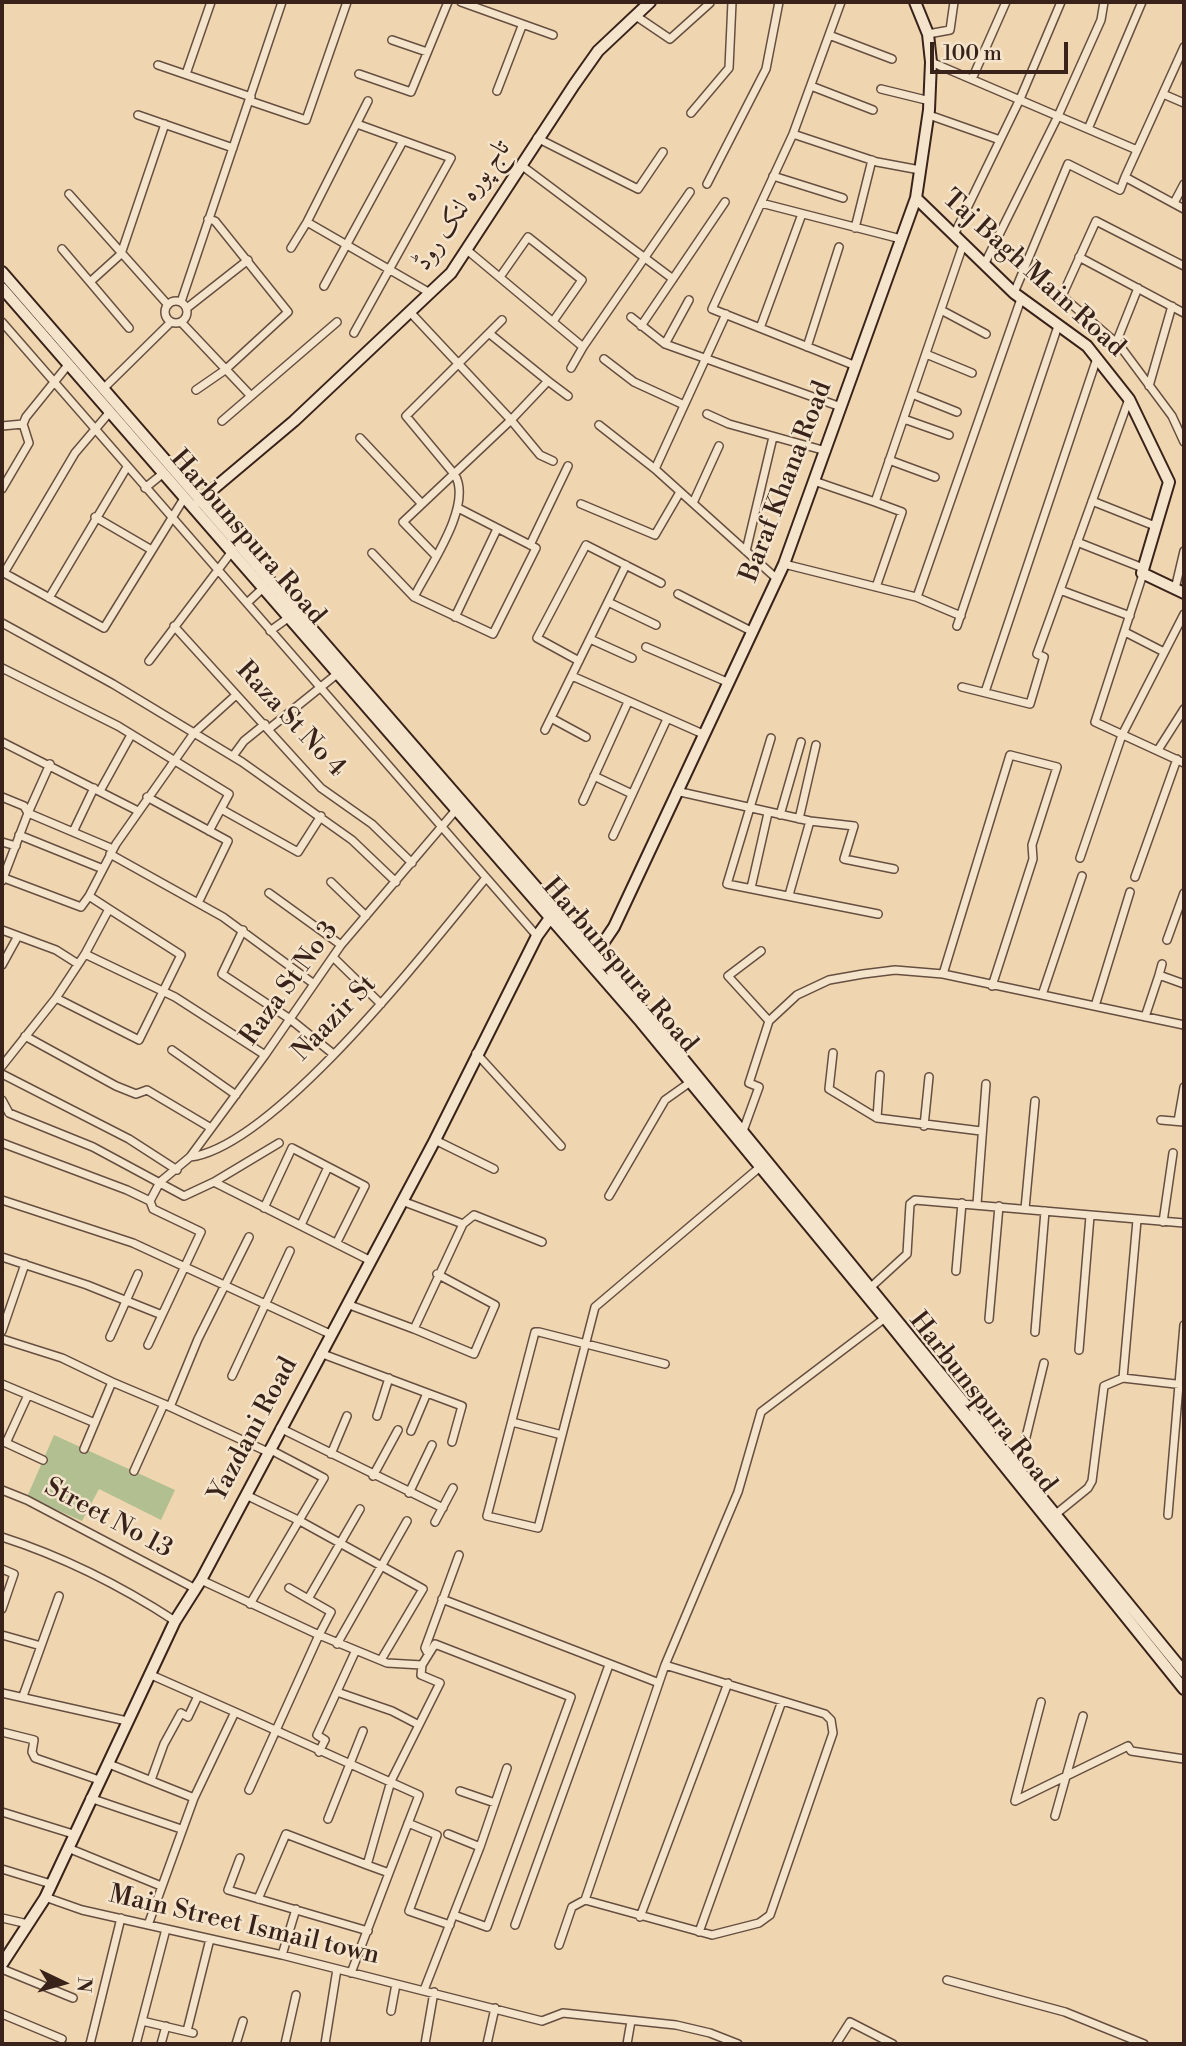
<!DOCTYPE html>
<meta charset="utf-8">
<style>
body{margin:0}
#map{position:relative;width:1186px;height:2046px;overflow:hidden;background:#efd6b0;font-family:"Libre Bodoni",serif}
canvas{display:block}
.frame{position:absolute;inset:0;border:4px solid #39221a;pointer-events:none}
.north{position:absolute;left:28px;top:1948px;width:70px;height:70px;-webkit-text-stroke:5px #f5e4cc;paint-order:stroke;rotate:95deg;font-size:19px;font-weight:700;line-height:28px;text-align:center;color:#39221a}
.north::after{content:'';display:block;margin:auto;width:24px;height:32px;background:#39221a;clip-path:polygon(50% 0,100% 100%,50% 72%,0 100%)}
.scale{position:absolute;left:930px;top:42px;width:138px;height:32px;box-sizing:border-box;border:4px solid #39221a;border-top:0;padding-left:9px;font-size:21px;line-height:24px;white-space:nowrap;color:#39221a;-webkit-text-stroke:5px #f5e4cc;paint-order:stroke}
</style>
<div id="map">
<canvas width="1186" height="2046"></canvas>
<div class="frame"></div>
<div class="north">N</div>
<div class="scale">100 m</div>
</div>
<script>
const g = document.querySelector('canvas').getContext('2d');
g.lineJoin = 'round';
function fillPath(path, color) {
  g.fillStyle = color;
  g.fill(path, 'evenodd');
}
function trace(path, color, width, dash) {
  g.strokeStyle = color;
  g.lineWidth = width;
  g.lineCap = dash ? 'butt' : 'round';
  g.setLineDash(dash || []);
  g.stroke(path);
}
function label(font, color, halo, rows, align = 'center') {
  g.font = font + ' "Libre Bodoni",Amiri,serif';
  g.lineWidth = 5;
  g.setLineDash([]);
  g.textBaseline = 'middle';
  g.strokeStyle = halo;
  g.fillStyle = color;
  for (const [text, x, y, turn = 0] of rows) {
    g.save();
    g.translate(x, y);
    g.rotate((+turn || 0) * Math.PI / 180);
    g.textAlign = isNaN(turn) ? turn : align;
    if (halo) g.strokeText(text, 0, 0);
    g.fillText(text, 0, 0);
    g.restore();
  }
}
const green = new Path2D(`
 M54,1435L175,1490L161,1520L99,1489L82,1521L27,1497Z`);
const street = new Path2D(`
 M461,2L553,35
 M636,16L670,39L710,3
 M928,34L950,30L954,2
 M829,35L892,59
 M392,40L427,52
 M1184,47L1125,177L1184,209
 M931,62L1137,150
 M158,65L251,97
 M186,74L211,2
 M359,74L411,92L448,2
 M972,79L1006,2
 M811,86L873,110
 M881,89L930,101
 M497,91L522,26
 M1163,94L1184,103
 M250,101L306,120L347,2
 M691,113L729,68L732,2
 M138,115L233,148
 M929,115L1000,140
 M1088,129L1142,2
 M793,134L841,2
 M537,138L638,189L663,152
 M521,165L673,279
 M773,176L843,198
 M707,184L766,69L779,2
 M69,194L168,305
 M761,203L901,239
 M1174,203L1184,184
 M307,222L430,293
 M855,228L872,160
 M954,235L1020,99L1061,2
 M291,248L307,222L368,101
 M62,249L129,328
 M467,250L583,347L690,192
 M1079,257L1184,313
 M984,265L1058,116L1101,20L1104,2
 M1184,266L1096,221L1062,296L1120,346L1172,416L1184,442
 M500,277L528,237L582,280L554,320
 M90,282L121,254L165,124
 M324,286L403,141
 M1014,293L1068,164L1120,190L1125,177
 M165 312a11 11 0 1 1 22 0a11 11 0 1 1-22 0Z
 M181,302L282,2
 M187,308L248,260
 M941,310L986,334
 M410,312L511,420L403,522L435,555
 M726,314L655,469L777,579
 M631,317L665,344L841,407
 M2,322L537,936
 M182,323L251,396
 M641,326L725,202
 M760,328L802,214
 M354,333L451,158L357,124
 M490,334L548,381L511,420L540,455L553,461
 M1116,343L1138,288
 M665,344L689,300
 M807,347L839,247
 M926,354L972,373
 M604,359L634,382L684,405
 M856,366L712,309L793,134L877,162L920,170
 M571,368L583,347
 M548,381L568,396
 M1149,386L1172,306
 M104,388L171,322
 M196,390L225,370L288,312L215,221L208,219
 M912,394L957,412
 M109,413L75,453L4,573L104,628L183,500
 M707,414L729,424L826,451
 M904,419L949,435
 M222,421L337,322
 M599,425L655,469
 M2,426L23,424
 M360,438L422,504
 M889,460L935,477
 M814,481L875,502L963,245
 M145,488L161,475
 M2,489L29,443L23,424L26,417L68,365
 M1092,501L1155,526
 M875,502L902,512L876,587
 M693,503L719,446
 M581,504L655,535L680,492
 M460,509L536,548L493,634L414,597C429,567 473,506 455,475L406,416L502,320
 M95,517L150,549
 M1077,542L1143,568
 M530,545L568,466
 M746,551L773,437
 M372,553L414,597
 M784,564L916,597L961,616
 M1143,574L1095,722L1184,763
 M1175,589L1184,551
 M1060,590L1130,616
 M678,594L751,631
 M917,597L1021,299
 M49,598L127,467
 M608,602L656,625
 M247,603L262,589
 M455,617L497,529
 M2,623L113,684L242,762L352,840L396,882
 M174,626L321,788L372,824L412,863
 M957,626L1058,326
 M270,631L288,618
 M1125,632L1164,652
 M590,639L632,658
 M646,647L727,682
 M149,661L230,554
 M579,661L537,638L586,545L661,583
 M2,668L118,726L229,794L209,831
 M572,676L703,734
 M962,687L1030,704L1044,657L1037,654L1129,399
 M985,692L1097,358
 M551,718L586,737
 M270,728L337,674
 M545,730L626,565
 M771,738L727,884L878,914
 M2,742L138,811
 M1158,750L1184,709
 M233,756L244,741L265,724
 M50,764L28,813L113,849
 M594,776L632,794
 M100,791L131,735
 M676,791L810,821L854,826L844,859L894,869
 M2,797L24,806L28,813L2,881
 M147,797L228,841L198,903
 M583,801L628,702
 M221,809L298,852L321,816
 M780,815L801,742
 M799,819L816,745
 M73,832L94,788
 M19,835L103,869
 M613,836L667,719
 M2,842L16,846
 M110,854L223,917L314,984
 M1080,858L1122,735L1184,614
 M1135,877L1177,759
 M4,878L81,907L89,896
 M331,882L366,916
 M751,888L768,813
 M269,893L341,945
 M789,895L810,821
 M109,909L89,896L116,844L194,733L236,695
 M2,930L56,950L78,964
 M243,930L222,974L290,1019L332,1053
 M1167,940L1184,893
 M761,951L728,976L769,1021
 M333,957L381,1004
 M2,965L18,936
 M943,974L1010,755L1057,767L1032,845L1033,859L992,986
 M1159,975L1162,964
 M1042,995L1082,876
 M56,998L139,1040L181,955L109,909L85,954
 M1095,1006L1130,892
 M1145,1017L1159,975L1184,984
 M25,1036L116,1086L136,1094L147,1090L211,1128
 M172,1050L236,1095
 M476,1053L561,1146
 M833,1053L829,1089L877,1118L981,1131
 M2,1066L56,998L85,954L175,997L265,1055
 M2,1074L129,1139L177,1170
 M2,1100L9,1113L93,1147L184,1196L214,1182L371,1261
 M877,1118L880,1075
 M1161,1120L1184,1122
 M1178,1121L1184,1087
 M924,1126L929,1077
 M743,1131L759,1087L749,1083L769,1021L797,995L829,980L863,974L895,970L943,974L1184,1025
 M435,1140L494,1169
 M2,1143L127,1190L150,1201L153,1209L201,1232L148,1345
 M190,1157C274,1147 429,947 485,879
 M214,1182L279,1143
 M609,1196L665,1100L689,1083
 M2,1200L133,1243L330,1334
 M150,1201L160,1182L190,1157L265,1055L341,945L455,811
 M977,1204L986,1084
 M264,1208L292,1148L365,1186L337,1242
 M1025,1209L1035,1101
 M1163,1222L1173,1153
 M463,1224L474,1215L542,1242
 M301,1225L328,1167
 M2,1257L87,1285L162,1315
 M956,1271L962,1203
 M871,1287L907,1254L910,1204L915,1200L1184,1223
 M347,1304L414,1329L463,1224L402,1201
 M989,1319L999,1206
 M414,1329L474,1354L495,1305L437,1274
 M2,1331L25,1264
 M1035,1332L1045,1211
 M110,1337L138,1274
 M2,1339L62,1358L112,1382
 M1079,1350L1090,1216
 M320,1353L462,1406L452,1442
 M665,1364L539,1332H535L487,1516L538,1528L595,1307L760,1167
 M232,1376L290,1251
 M1123,1378L1137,1220
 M2,1384L95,1423
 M170,1407L198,1339L249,1237
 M377,1416L389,1378
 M512,1422L562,1435
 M280,1428L443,1508
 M411,1431L427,1393
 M2,1441L43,1460
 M6,1443L28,1395
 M84,1449L112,1382L164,1404
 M331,1454L347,1416
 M1010,1457L1022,1447L1026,1437L1044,1363
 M134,1471L164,1404L268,1452
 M373,1476L398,1430
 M2,1490L27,1500L194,1588
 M409,1493L432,1445
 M246,1495L300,1521L423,1589L381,1660
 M1056,1514L1088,1488L1092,1481L1104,1386L1123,1378L1184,1385
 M1168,1515L1184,1325
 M435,1522L453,1488
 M2,1537C61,1556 123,1587 175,1621
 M2,1569L14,1574L2,1609
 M201,1580L319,1635L331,1612L289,1588
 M308,1599L360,1509
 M442,1599L659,1683
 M250,1604L324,1478L269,1449
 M2,1635L41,1646
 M337,1644L407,1521
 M427,1652L425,1648L459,1555
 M149,1674L235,1712L194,1798
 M337,1692L392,1711L419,1725
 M2,1693L127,1721
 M23,1696L59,1596
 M1041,1702L1015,1801L1128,1746L1131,1751L1184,1759
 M235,1712L419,1795L389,1873
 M2,1732L34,1740L32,1752L35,1758L99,1780
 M319,1752L325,1740L317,1735L355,1652
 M109,1764L194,1798L148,1925
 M151,1780L164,1744L181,1713L188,1717L198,1696
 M249,1790L319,1635L387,1663L422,1665L435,1644L571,1697L487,1927L454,1915
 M460,1791L495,1803
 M90,1798L181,1829
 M2,1812L73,1834
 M1055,1816L1083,1716
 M328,1819L363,1731
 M408,1823L437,1835L409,1911L450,1925
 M480,1847L507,1768
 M68,1848L161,1886
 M240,1858L228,1890L368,1931
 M2,1869L51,1884
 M45,1897L82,1910L282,1955L542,2021L563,2013L676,2025L710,2033L738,2044
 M258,1899L286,1834L367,1865
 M585,1900L712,1935L759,1923L770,1915L833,1733L831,1720L825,1714L665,1665
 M640,1917L728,1683
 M2,1918L28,1924
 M515,1925L609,1665
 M699,1932L782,1701
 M559,1945L572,1907L585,1900L665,1665L738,1492L761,1412L885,1318
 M282,1955L296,1909
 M2,1969L73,1998
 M351,1973L389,1873L367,1865L391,1781L440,1683L421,1675L422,1665
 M947,1980L1065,2012L1144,2044
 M424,1990L480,1847L448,1834
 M391,2011L396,1984
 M2,2014L62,2039
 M142,2021L193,2033
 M187,2031L210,1939
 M90,2044L121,1918
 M136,2044L166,1929
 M161,2044L166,2026
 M236,2044L243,2021
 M285,2044L296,1995
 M325,2044L337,1969
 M425,2044L434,1992
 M487,2044L495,2008
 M627,2044L631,2021
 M836,2044L850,2022L893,2044`);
const secondary = new Path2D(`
 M916,198L1014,293L1087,346L1129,399L1169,482L1142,573L1184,593
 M2,272L648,1016L1184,1672
 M2,288L641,1022L885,1318L1184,1689
 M199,501L294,421L451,273L574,85L598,51L650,2
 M595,955L614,927L784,564L916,198L929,110L931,62L928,34L915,2
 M2,1964L45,1898L175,1621L201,1580L435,1140L537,936L550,918`);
const streetNames = [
 ["تاج پورہ لنک روڈ",463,206,-56],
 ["Taj Bagh Main Road",1033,274,42],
 ["Baraf Khana Road",787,482,-69],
 ["Harbunspura Road",247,538,49],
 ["Raza St No 4",290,720,47],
 ["Harbunspura Road",619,966,49],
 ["Raza St No 3",290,984,-54],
 ["Naazir St",335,1019,-46],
 ["Harbunspura Road",982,1403,52],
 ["Yazdani Road",254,1430,-62],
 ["Street No 13",108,1519,28],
 ["Main Street Ismail town",244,1926,13]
];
fillPath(green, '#b2bf90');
trace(street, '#664f40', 10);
trace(secondary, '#39221a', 14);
trace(street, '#f5e4cc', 7);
trace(secondary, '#f5e4cc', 10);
label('26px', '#39221a', '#f5e4cc', streetNames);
</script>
